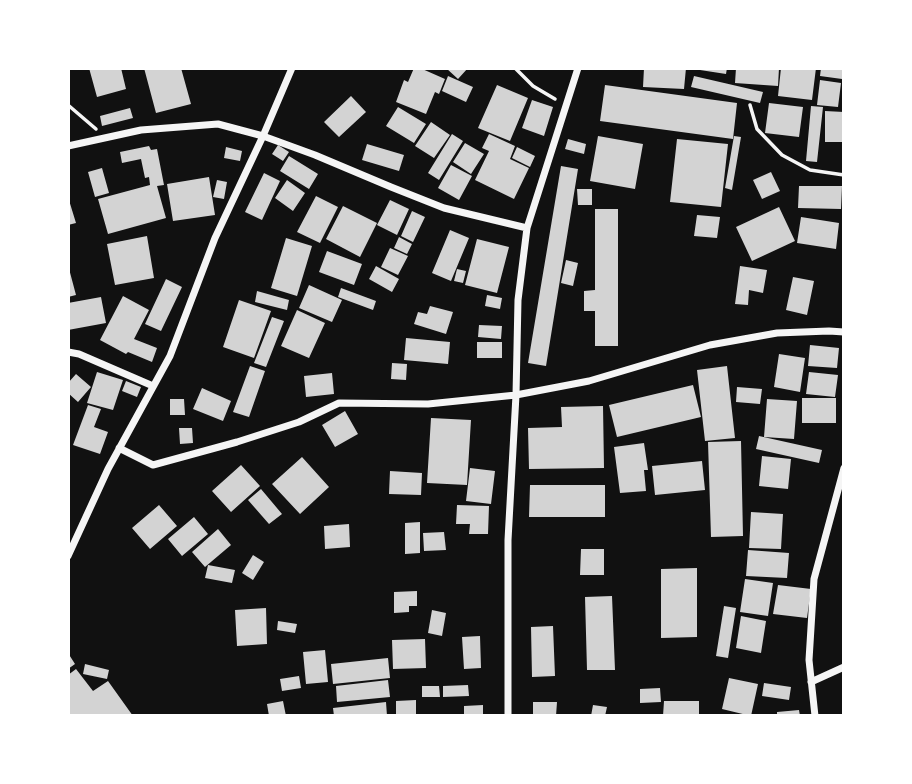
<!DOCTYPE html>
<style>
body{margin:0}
#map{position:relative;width:912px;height:784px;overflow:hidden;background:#111;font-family:"Golos Text",sans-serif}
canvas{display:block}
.frame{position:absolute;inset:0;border:70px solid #fff;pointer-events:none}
</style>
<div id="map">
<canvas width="912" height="784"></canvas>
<div class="frame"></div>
</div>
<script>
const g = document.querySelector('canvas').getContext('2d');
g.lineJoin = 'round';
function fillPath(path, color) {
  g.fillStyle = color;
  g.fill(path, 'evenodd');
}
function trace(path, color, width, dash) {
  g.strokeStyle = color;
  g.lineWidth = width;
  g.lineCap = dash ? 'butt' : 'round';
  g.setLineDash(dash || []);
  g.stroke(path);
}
const building = new Path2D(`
 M89,68H121L126,89L97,97Z
 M144,68H181L191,104L156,113Z
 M414,68H420L445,79L439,94L435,92L426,114L396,102L404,80L408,82Z
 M446,68H468L458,79Z
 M644,68H686L684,89L643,87Z
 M700,68H727L726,74L700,70Z
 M736,68H779L778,86L735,83Z
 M781,68H816L812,100L778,96Z
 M821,68H844L842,79L820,76Z
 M448,76L473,87L466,102L442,91Z
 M694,76L763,92L760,103L691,87Z
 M820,80L841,83L838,107L817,105Z
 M497,85L528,98L510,141L478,128Z
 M605,85L737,103L733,139L600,121Z
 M351,96L366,112L339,137L324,122Z
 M532,100L553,107L544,136L522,128Z
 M769,103L803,107L799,137L765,133Z
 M811,106L823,107L817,162L806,161Z
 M398,107L426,124L414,143L386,126Z
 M130,108L133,118L102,126L100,116Z
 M825,111L844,112V142H825Z
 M431,122L450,135L434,158L415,146Z
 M452,134L463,141L439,180L428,173Z
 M489,134L515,146L510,159L529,168L514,199L475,180L489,151L482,148Z
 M598,136L643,144L635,189L590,181Z
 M734,136L741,137L732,190L725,188Z
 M568,139L586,144L584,154L565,149Z
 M677,139L728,144L721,207L670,202Z
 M465,143L484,154L471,174L453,162Z
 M367,144L404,155L399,171L362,160Z
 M278,145L289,152L283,161L272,154Z
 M149,146L151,150L157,149L164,185L157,186L166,218L108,234L98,199L150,185L149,177L145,178L141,159L122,163L120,152Z
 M226,147L242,151L240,161L224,158Z
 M517,147L535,156L530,167L512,158Z
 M289,156L318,174L309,189L280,171Z
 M451,165L472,176L459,200L438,188Z
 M561,166L578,169L546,366L528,363Z
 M102,168L109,193L95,197L88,172Z
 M771,172L780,191L762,199L753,180Z
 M264,173L280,181L262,220L245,212Z
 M209,177L215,215L173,221L167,184Z
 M217,180L227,182L224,199L213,197Z
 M287,180L305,193L293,211L275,198Z
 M799,186H842L841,209L798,208Z
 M577,189H592V205H578Z
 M316,196L338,207L320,243L297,232Z
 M68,197L76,223L68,225Z
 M390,200L409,209L397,235L377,225Z
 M343,206L377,223L360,257L326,239Z
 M779,207L795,241L752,261L736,227Z
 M595,209H618V346H595V311H584V291L595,290Z
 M412,211L425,217L413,242L401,236Z
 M697,215L720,217L717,238L694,236Z
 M801,217L839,223L836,249L797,243Z
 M450,230L469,238L451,281L432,273Z
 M147,236L154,278L115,285L107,244Z
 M399,237L412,244L407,254L394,248Z
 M286,238L312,246L297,296L271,288Z
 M477,239L509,247L497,293L465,285Z
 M390,248L408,256L398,275L381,267Z
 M327,251L362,264L354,285L319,272Z
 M566,260L578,263L573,286L561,283Z
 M68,265L76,295L68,297Z
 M376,266L399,279L392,292L369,279Z
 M740,266L767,270L763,293L749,290L748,305L735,304Z
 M457,269L466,271L463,283L454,281Z
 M793,277L814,281L807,315L786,310Z
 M166,279L182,287L161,331L145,324Z
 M309,285L342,300L332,322L299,308Z
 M341,288L376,301L373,310L338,297Z
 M257,291L289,300L287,310L255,302Z
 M487,295L502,298L500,309L485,306Z
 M123,296L149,310L134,339L157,348L152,362L128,352L126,354L100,340Z
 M101,297L106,323L68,330V303Z
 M239,300L271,311L254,358L223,347Z
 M430,306L453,312L446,334L414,324L418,312L427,314Z
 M297,310L325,323L309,358L281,346Z
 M272,317L284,321L266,367L254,363Z
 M479,325L502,326L501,339L478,337Z
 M406,338L450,342L448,364L404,360Z
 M477,342H502V358H477Z
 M810,345L839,348L837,368L808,366Z
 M779,354L805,358L800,392L774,387Z
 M392,363L407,364L406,380L391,379Z
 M250,366L265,371L249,417L233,412Z
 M727,366L735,438L705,441L697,370Z
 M97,372L123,380L113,410L87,403Z
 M809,372L838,375L835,397L806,394Z
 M332,373L334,394L306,397L304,376Z
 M76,374L91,387L78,402L68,393V383Z
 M126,381L141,387L137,397L122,391Z
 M693,385L701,417L617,437L609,405Z
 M737,387L762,389L760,404L736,402Z
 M202,388L231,401L223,421L193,409Z
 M802,398H836V423H802Z
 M170,399H184L185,415H170Z
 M767,399L797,401L794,439L764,437Z
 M88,405L101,409L94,427L108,432L100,454L73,445Z
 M603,406L604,468L529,469L528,428L562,427L561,407Z
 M345,411L358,434L335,447L322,425Z
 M431,418L471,420L467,485L427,483Z
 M179,428H192L193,443L180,444Z
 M759,436L822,450L819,463L756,449Z
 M741,441L743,536L711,537L708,442Z
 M644,443L648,470H644L646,491L620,493L614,447Z
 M762,456L791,459L788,489L759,486Z
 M302,457L329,487L300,514L272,484Z
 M702,461L705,490L655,495L652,466Z
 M241,465L260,486L231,512L212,491Z
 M470,468L495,471L491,504L466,501Z
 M390,471L422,473L421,495L389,494Z
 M530,485H605V517H529Z
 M261,489L282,514L269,524L248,500Z
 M159,505L177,526L150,549L132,528Z
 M457,505L489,506L488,534H469L470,524H456Z
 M751,512L783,514L781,549L749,548Z
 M194,517L208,534L182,556L168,539Z
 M420,522V553L405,554V523Z
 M349,524L350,547L325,549L324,526Z
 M218,529L231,545L205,567L192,552Z
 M444,532L446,550L424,551L423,533Z
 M581,549H604V575H580Z
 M748,550L789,553L787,578L746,576Z
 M253,555L264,562L253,580L242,573Z
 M208,565L235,570L232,583L205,578Z
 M697,568V637L661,638V569Z
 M745,579L773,583L768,616L740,612Z
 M778,585L811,589L807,618L773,614Z
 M417,591V606H409V612L394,613V592Z
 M612,596L615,670H587L585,597Z
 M724,606L736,608L728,658L716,656Z
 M266,608L267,644L237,646L235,610Z
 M432,610L446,613L442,636L428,633Z
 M741,616L766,621L761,653L736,648Z
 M278,621L297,624L295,633L277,630Z
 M553,626L555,676L532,677L531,627Z
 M480,636L481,668L464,669L462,637Z
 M425,639L426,668L393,669L392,640Z
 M325,650L328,682L306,684L303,652Z
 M68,653L75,664L68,669Z
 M388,658L390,678L333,684L331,664Z
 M85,664L109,670L107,679L83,674Z
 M76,669L93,691L108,681L133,716H68V675Z
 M299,676L301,688L282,691L280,679Z
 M729,678L758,684L751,716L722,709Z
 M388,680L390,697L337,702L336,686Z
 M764,683L791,687L789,700L762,696Z
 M468,685L469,696L443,697V686Z
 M422,686H439L440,697H422Z
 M660,688L661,702L640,703V689Z
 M416,700V716H396V701Z
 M283,701L286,716H269L267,704Z
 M664,701H699V716H663Z
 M386,702L387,716H334L333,708Z
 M533,702H557L556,716H533Z
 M483,705V716H464V706Z
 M593,705L607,707L605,716H591Z
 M799,710L800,716H777V712Z`);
const path = new Path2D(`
 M515,68L533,86L555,99
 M68,105L96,129
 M750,105L757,129L782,155L810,170L844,175`);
const minor = new Path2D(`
 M68,146L141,130L218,124L263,136L315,155L391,187L444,208L527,228
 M68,352L79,354L153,386
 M119,448L153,465L237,442L299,422L339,403L428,404L516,395L589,381L710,345L777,333L829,331L844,332
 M68,556L108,469L170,356L215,238L263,136L292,68
 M811,682L844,667
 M508,716V540L516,395L518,300L527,228L578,68
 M815,716L809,660L814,579L844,468`);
fillPath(building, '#d3d3d3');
trace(path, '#f5f5f5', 3.5);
trace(minor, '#f5f5f5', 7);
</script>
